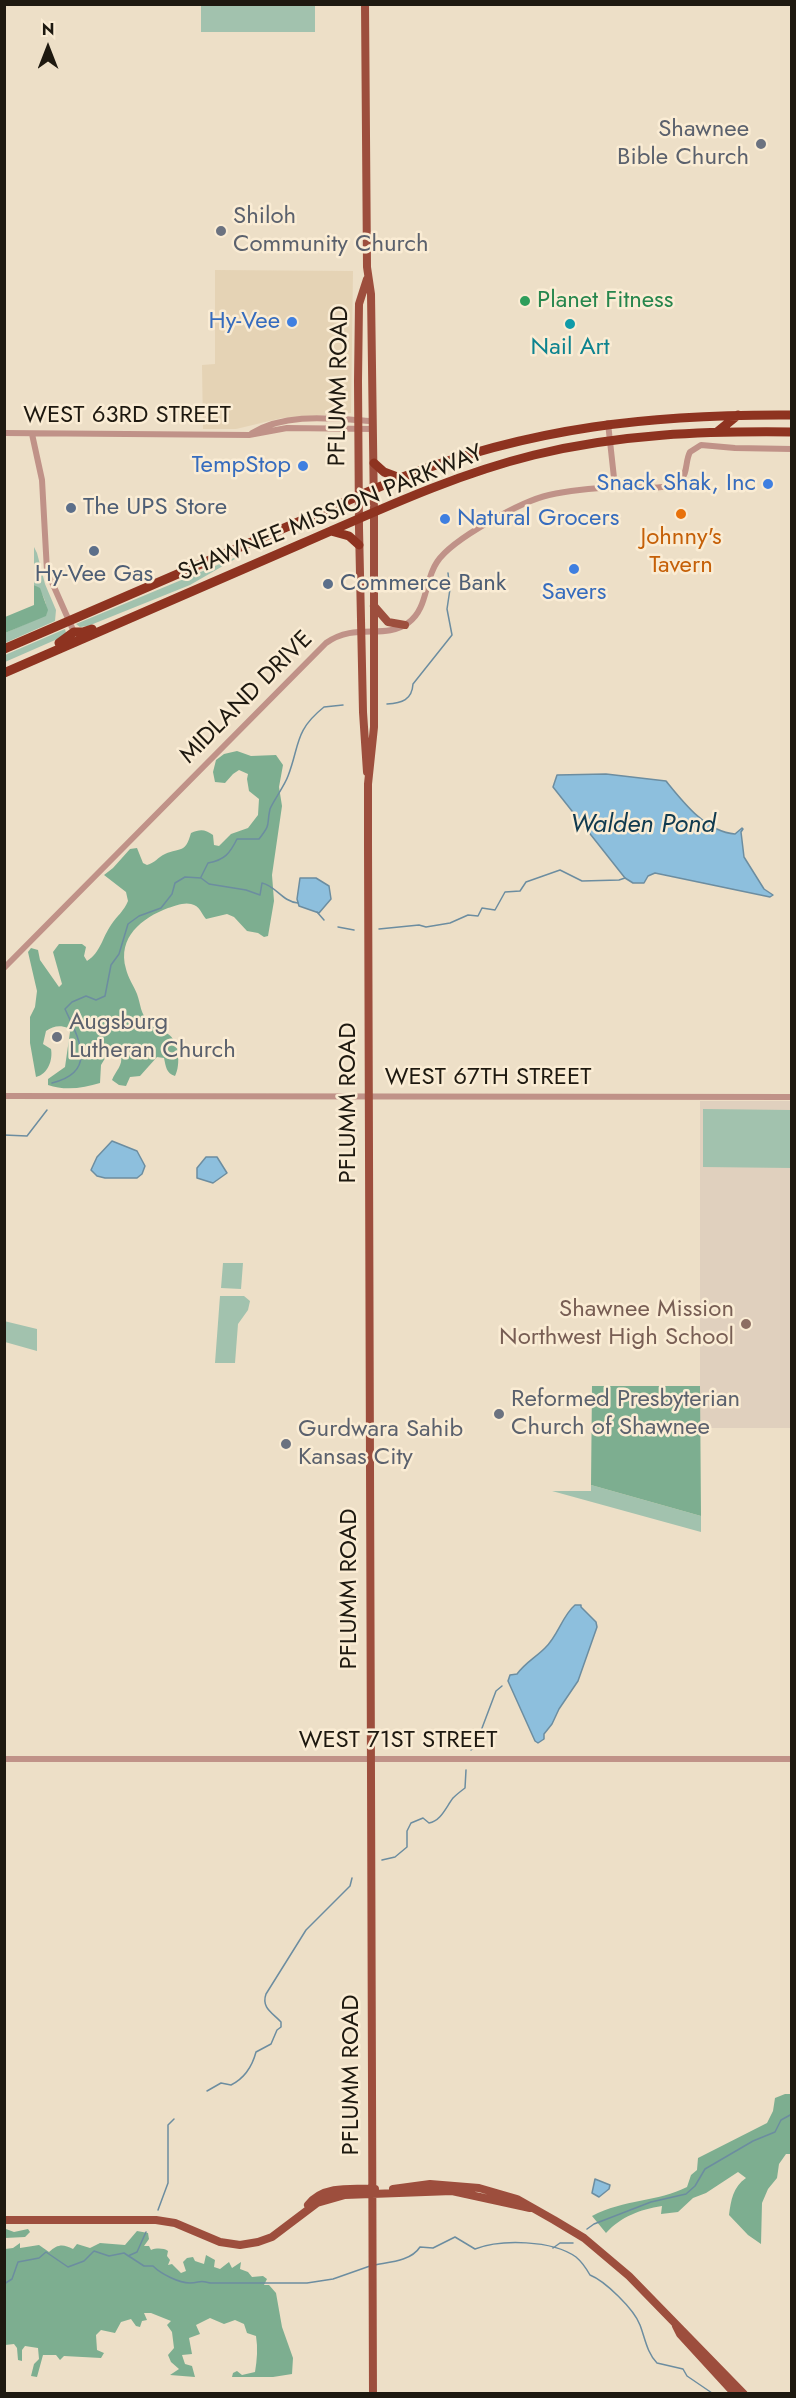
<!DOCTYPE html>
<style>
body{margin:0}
#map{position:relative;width:796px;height:2398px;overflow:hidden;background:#eddfc7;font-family:Jost,sans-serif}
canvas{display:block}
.frame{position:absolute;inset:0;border:6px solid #1e1910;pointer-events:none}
.north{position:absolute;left:18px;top:18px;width:60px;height:60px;-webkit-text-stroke:4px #faecd4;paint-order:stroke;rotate:0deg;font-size:16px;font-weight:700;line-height:24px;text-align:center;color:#1e1910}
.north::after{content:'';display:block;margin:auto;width:21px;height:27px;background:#1e1910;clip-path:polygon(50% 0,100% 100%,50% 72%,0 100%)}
</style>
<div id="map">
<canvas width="796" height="2398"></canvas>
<div class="frame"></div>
<div class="north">N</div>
</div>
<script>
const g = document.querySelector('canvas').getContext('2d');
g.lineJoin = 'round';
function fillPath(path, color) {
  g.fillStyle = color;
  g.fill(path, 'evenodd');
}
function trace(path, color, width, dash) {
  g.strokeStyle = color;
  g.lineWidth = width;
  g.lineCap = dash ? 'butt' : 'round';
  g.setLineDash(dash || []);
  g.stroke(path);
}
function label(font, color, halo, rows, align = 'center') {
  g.font = font + ' Jost,sans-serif';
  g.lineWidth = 5;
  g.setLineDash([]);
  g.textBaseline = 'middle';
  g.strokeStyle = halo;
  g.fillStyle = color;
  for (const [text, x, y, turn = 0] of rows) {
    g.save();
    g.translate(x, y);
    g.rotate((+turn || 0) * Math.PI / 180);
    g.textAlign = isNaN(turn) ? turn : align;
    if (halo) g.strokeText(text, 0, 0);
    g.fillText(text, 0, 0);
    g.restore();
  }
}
const built = new Path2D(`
 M215,270L353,271L351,413L282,418L236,429H203L202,365L215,364Z`);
const education = new Path2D(`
 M700,1101H791V1428H700Z`);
const green = new Path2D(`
 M201,5H315V32H201Z
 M34,547L37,553L45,584L56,610L55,621L5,643V633L46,615C49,606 42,590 34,585Z
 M234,558L235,559L190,585L88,626L80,627L76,624Z
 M65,629L66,633L62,637L5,662V655Z
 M703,1109L791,1110V1168L703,1167Z
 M223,1263H243L241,1289L221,1288Z
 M220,1296H244L250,1301L248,1310L238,1324L235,1363H215Z
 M4,1321L37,1329V1351L5,1342Z
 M591,1485L701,1516V1532L552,1491H591Z`);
const forest = new Path2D(`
 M34,585L40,588L48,610L46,616L5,633V617L34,605Z
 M237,751L251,756L276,755L283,765L279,787L282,806L272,875L274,901L268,936L264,937L258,933L247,931L234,917L227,914L206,919C201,913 200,906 191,904C184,902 174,906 168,908C142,918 117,937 126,969C128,978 134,986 137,994C141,1005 140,1013 149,1023C154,1030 161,1029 168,1034C179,1041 181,1065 175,1076C166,1073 166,1067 164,1058L157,1057L140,1076L130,1077L126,1086L119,1085L112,1080C116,1070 123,1066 121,1055L115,1053L107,1055L101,1065L100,1083C84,1088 65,1091 48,1085V1079L65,1067L70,1032L68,1028C60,1025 53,1026 46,1031L43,1044L51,1049C53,1060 48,1074 36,1077L30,1043V1017L35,1007L37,991L28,952L31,948L38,950L40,960L59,987L62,984L53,952L59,944H82L86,947L84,956L87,961C101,952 102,938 111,925C117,916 124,911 128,901L126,892L104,875L113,868L130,849L137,848L143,863L147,865C155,863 158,857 165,854C181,847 185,854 191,833C200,829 205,829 213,835L214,845L219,846L231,834L248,828L258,815L259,799L249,791L247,779L248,774L239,770L233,774L225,783L215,782L213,772L216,760L224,754Z
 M592,1386H700L701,1516L591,1485Z
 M785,2094H791V2154H786L779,2164L777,2178L768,2189L762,2203L761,2244L748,2235L729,2215C731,2200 733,2187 746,2178L738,2172L706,2193L693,2198L678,2212L661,2214L662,2206C639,2210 622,2216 606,2233L592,2216C624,2199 658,2202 687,2187L691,2175L697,2170L698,2158L767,2123L773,2111L775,2098Z
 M6,2229L14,2232L28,2229L30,2232L25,2237L5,2238Z
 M137,2231L148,2233L149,2239L144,2246H149L151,2250C156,2248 164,2248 168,2251L167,2256L170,2260L168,2265L172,2264L181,2273L186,2271L183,2262L187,2258L193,2257L195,2261L204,2264L206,2255L215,2260L214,2267L220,2269L229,2262L232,2268L241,2262L240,2269L248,2272L252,2277L263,2276L267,2279L264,2285H269L276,2293L282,2327L293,2358L292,2374L273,2377H232L233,2373L237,2371L242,2375L255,2372C257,2360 258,2348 256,2336L247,2333L244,2324L235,2320L224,2324L210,2318L196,2325L200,2334L189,2338L192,2354L182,2355L185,2364L192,2366L195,2377L170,2375L179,2369L171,2362L168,2355L174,2348L172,2332L167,2325L171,2321L151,2313H144L147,2320L142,2321L140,2327L136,2326L131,2319L121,2322L115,2333L101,2330L96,2335L97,2350L104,2353L101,2358L64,2356L60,2360L56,2355H43L37,2377L31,2376L34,2364L39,2359L38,2348L25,2346L22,2350V2361L18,2360L17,2348L14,2344L5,2345V2249L13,2248L20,2243V2248L39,2245L49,2252C58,2244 63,2244 73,2249L77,2244L90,2248L100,2243L125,2245Z`);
const water = new Path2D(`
 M606,774L666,781C683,802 706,832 735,834L742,828L743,829L741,832L744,857L764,889L773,895L770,897L655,873L648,876L644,883H633L625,878L553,787L557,775Z
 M300,878H316L329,886L331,899L319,913L299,906L297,899Z
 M112,1141L137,1151L145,1166L142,1174L137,1178H105L97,1176L91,1170L97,1157Z
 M206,1157H217L227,1173L213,1183L197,1178V1168Z
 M575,1605H581V1607L596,1622L597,1627L578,1681L559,1709L552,1724L544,1734V1739L538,1743L535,1741L508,1681L510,1675L517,1674C526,1662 535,1658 545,1648C558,1636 562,1616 575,1605Z
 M595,2179L610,2185L609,2189L599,2197L592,2193Z`);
const stream = new Path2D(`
 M387,704C402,703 412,700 413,684L452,635L447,609L450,589L448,573
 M201,877L208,863C225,860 230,853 237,839H259C272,822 266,827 270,809C272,803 285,785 288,776C300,745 294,731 324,707L343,705
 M317,912L324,920
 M338,927L354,930
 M379,929L419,925L426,927L450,923L468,915L478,916L482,908L495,910L505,892L520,891L526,882L560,870L582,881L619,880L625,878
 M52,1083C98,1072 79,1039 65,1009L72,1002L86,996L96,1000L105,996L111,965L119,954L128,924L139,916L161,908L172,894L175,883L185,877L201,878L209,884L246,890L260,895L262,883C276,886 283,902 298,903
 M4,1135L27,1136L47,1110
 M471,1750L476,1744L496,1691L502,1686
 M382,1860L395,1857L407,1847V1831L411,1823L423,1818L429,1823C441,1821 446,1807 453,1798C456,1795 461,1791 465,1788L466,1770
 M207,2091L221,2083L231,2085C245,2078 252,2067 256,2052L271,2044L277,2030L281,2027V2022C273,2013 261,2008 266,1994L306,1930L350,1886L352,1878
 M158,2210L168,2183V2125L174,2119
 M587,2229L594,2224L651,2202L686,2194L695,2186L705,2169L753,2141L775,2132L781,2120L792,2114
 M553,2248L560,2243H573
 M128,2256L137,2252L146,2232
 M375,2265C390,2262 411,2261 420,2247L433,2248L455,2237L475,2249C501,2239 552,2240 576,2257C582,2262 586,2268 590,2275C605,2281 634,2309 640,2325C645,2338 647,2353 657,2363L683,2369L687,2376L712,2393
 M4,2284L12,2279L18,2262L39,2258L46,2252L68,2267L84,2261L94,2251L109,2256L124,2253L144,2266H153C161,2274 179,2283 190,2283C200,2283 199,2279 210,2283H307L333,2279L370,2266`);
const minor = new Path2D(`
 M608,423L615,487
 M4,433L249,435L287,428L373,429
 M252,433C288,412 333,419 373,421
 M32,434L42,480L47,571L74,632
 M4,968L326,643C356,622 384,640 408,623C428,609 424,581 437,562C452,539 522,501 549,495C571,490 595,488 617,487C632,487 670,491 680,481C688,474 685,461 690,452L701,445L735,448L792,449
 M4,1096L792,1097
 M4,1759H792`);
const major = new Path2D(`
 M365,4L367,267L371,294L374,512V727L368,784V844L373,2394
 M374,606L388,622L405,625
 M367,772L363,712L359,528L358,381L359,304L367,279
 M393,2189L430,2184L479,2188L517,2199L554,2220L584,2238L629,2276L744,2394
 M308,2205C323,2185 353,2189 375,2189
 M4,2220H156L175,2223L220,2242L240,2245L258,2242L272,2237L317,2203L345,2195L452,2191L530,2208
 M676,2326L680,2334L735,2394`);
const highway = new Path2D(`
 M717,432L738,415
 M374,463L384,472L400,478
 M331,531L349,536L359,545
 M59,643L74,632H83L92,629
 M4,649L400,478C532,427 652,414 792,415
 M4,673C103,630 202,587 301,544C377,511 453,475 534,455C619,434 704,431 792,432`);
const markers = [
 [761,144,6,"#6b7280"],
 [221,231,6,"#6b7280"],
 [525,301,6,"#2e9e5b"],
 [292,322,6,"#3f7fe0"],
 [570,324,6,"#0f9aa8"],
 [303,466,6,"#3f7fe0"],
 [768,484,6,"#3f7fe0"],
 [71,508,6,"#5c6f8a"],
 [681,514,6,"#e8710a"],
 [445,519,6,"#3f7fe0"],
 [94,551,6,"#5c6f8a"],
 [574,569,6,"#3f7fe0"],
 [328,584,6,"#5c6f8a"],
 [57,1037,6,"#6b7280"],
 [746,1324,6,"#8d6e63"],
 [499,1414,6,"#6b7280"],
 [286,1444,6,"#6b7280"]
];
const worshipNames = [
 ["Shawnee",749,130,"right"],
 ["Bible Church",749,158,"right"],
 ["Shiloh",233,217],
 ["Community Church",233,245],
 ["Augsburg",69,1023],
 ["Lutheran Church",69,1051],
 ["Reformed Presbyterian",511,1400],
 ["Church of Shawnee",511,1428],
 ["Gurdwara Sahib",298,1430],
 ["Kansas City",298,1458]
];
const leisureNames = [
 ["Planet Fitness",537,301]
];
const shopNames = [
 ["Hy-Vee",280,322],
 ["TempStop",291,466],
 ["Snack Shak, Inc",756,484],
 ["Natural Grocers",457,519,"left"],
 ["Savers",574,593,"center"]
];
const cultureNames = [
 ["Nail Art",570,348]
];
const streetNames = [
 ["PFLUMM ROAD",340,386,-89],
 ["WEST 63RD STREET",127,416],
 ["SHAWNEE MISSION PARKWAY",331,514,-22],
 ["MIDLAND DRIVE",247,698,-45],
 ["WEST 67TH STREET",488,1078],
 ["PFLUMM ROAD",349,1103,-90],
 ["PFLUMM ROAD",350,1589,-90],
 ["WEST 71ST STREET",398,1741],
 ["PFLUMM ROAD",352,2075,-90]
];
const serviceNames = [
 ["The UPS Store",83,508],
 ["Hy-Vee Gas",94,575,"center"],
 ["Commerce Bank",340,584]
];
const foodNames = [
 ["Johnny's",681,538],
 ["Tavern",681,566]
];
const educationNames = [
 ["Shawnee Mission",734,1310],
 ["Northwest High School",734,1338]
];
const waterNames = [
 ["Walden Pond",643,826]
];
fillPath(built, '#e5d3b5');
fillPath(education, '#e0d0be');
fillPath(green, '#a2c2ae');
fillPath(forest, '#7dae90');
fillPath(water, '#8dbfdd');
trace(water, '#6c8da0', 1.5);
trace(stream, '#6c8da0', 1.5);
trace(minor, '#c09288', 6);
trace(major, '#9d4e3d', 8);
trace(highway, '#8e3320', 9);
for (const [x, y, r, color] of markers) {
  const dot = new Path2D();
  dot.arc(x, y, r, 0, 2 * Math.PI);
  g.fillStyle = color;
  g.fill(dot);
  trace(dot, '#faecd4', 2);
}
label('24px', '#5b616d', '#faecd4', worshipNames, 'left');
label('24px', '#27864d', '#faecd4', leisureNames, 'left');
label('24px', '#366cbe', '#faecd4', shopNames, 'right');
label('24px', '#0d838f', '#faecd4', cultureNames);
label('24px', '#1e1910', '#faecd4', streetNames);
label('24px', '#4e5e75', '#faecd4', serviceNames, 'left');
label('24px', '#c56008', '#faecd4', foodNames);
label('24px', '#785e54', '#faecd4', educationNames, 'right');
label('italic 26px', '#103a4f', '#faecd4', waterNames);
</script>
